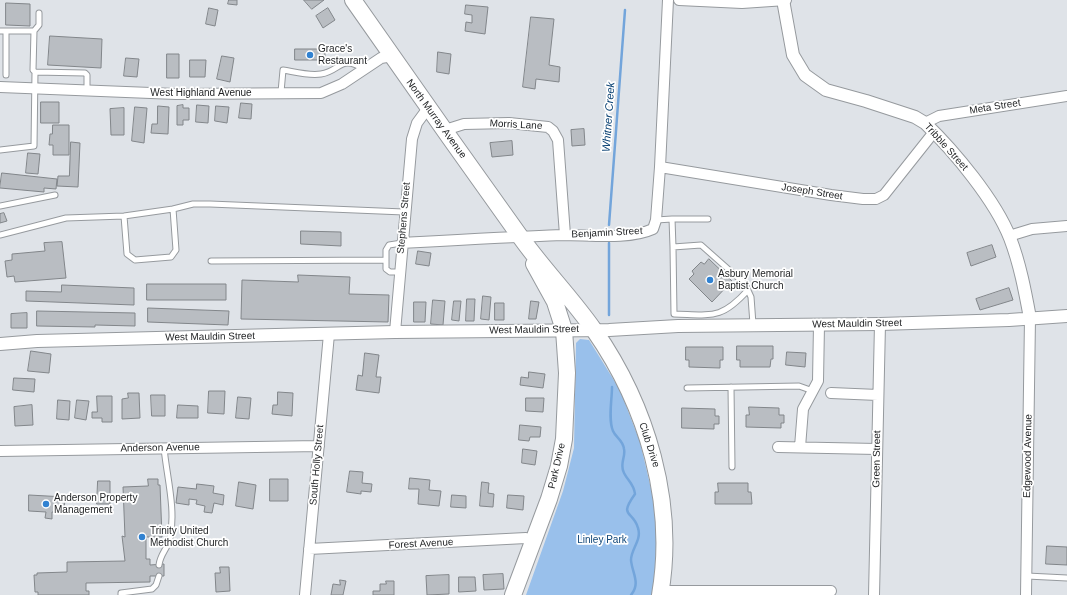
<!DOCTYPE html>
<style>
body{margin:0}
canvas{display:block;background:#dfe3e8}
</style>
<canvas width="1067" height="595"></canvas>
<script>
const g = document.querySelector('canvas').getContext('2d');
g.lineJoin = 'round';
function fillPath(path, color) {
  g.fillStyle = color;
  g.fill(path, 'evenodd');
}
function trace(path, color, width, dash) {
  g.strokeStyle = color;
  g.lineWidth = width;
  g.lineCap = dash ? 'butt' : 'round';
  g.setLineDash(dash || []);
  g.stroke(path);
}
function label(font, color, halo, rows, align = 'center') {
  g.font = font + ' Arial,sans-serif';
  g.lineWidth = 3.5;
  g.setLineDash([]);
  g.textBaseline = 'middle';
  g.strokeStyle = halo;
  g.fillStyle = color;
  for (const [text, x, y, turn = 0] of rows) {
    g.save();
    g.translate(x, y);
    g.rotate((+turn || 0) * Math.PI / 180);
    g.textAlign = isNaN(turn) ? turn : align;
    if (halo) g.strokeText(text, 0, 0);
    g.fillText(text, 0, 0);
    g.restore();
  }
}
const green = new Path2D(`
 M580,339L589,340L620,390L640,442L657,514L655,580L653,595H526L563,491L574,448L576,343Z`);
const stream = new Path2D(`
 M609,225L625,10
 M609,243V315
 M612,387C612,400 608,419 613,431C616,438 623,440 624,449C626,457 619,464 624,473C628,481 634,484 635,494C618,518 633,510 638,528C642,540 631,549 631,560C632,573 641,583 631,595`);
const building = new Path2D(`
 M229,0H237V5L228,4Z
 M304,0H324L312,9Z
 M6,3L30,4V26L6,25Z
 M466,5L488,7L485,34L465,31L466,22L472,23V15L465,14Z
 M209,8L218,10L215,26L206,24Z
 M328,8L335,20L323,28L316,16Z
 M531,17L554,19L549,65L560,67L559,82L536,79L535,89L523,87Z
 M50,36L102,39L101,68L48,65Z
 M295,49H325V60H295Z
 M438,52L451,54L449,74L437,72Z
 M167,54H179V78H167Z
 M222,56L234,58L230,82L217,79Z
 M126,58L139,59L137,77L124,76Z
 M190,60H206L205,77H190Z
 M41,102H59V123H41Z
 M241,103L252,104L251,119L239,118Z
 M183,105V108H189V120H183V125H177V106Z
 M197,105L209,106L208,123L196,122Z
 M158,106L169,107L168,134L151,133L152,124H157Z
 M216,106L229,107L227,123L215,121Z
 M135,107L147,108L144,143L132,141Z
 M124,108V135H111L110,109Z
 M53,125H69V155H53V145H49L50,134H52Z
 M584,129L585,145L572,146L571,130Z
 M512,141L513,155L492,157L490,143Z
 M71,142L80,143L78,187L57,186L58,176H69Z
 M28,153L40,154L38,174L26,173Z
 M2,173L57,179L56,189L44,188V192L0,188Z
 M4,213L7,221L0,223V214Z
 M301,231L341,232V246L301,244Z
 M62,242L66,278L15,282L14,276L7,277L5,261L12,260V254L45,251L44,243Z
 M992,245L996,257L971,266L967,253Z
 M418,251L431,253L429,266L416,264Z
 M709,259L732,281L712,302L689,279L694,274L692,271L701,262L704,264Z
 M298,275L350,277L349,294L389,295L388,322L241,319L242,280L298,282Z
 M147,284H226V300H147Z
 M62,285L134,288V305L26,301V291L61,292Z
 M1009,288L1013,300L980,310L976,299Z
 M483,296L491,297L489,320L481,319Z
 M467,299H475L474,321H466Z
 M433,300L445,301L443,325L431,324Z
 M454,301H461L459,321L452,320Z
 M531,301L539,302L536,319H529Z
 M414,302H426L425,322H414Z
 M495,303H504V320H495Z
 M148,308L229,311L228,325L148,322Z
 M37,311L135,313V326L95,325V327L37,326Z
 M27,313V328H11V314Z
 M737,346H773V359H771L770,367H740V360H737Z
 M686,347H723V360H720V368L689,367V360H686Z
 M31,351L51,354L49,373L28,371Z
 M787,352L806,353L805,367L786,365Z
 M365,353L379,355L376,377H381L379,393L356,390L358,375L362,376Z
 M529,372L545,374L543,388L520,385L521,377L528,378Z
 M14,378L35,379L34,392L13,390Z
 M209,391H225L224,414L208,413Z
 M278,392L293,393L292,416L272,414L273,405H277Z
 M128,393H139L140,418L122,419V399L128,398Z
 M151,395H165V416H152Z
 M97,396H112V422H102V418H92V412H97Z
 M238,397L251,398L249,419L236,418Z
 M526,398H544L543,412L526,411Z
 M58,400L70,401L69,420L57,419Z
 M77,400L89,401L86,420L75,418Z
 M32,405L33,425L15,426L14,407Z
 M178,405L198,406V418H177Z
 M749,407L779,408V415H784V423H781V428L746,427V415H749Z
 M682,408L715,409V416H719V424H714V429L682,428Z
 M520,425L541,427L540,437H530L529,441L519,440Z
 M523,449L537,451L535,465L522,463Z
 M350,471L363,472L362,483L372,484L371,492L361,491V494L347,492Z
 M410,478L430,480L429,490L441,491L439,506L418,504L419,489H409Z
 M148,479H158V485H160L162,537H146V559H150V565L164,564V576H150V582L86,583V591H89V595H38V592H35L34,575H37V573L67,572V562L125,561L122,536L125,537L123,487L148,486Z
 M270,479H288V501H270Z
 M98,481H110V504H97Z
 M239,482L256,485L253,509L236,506Z
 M482,482L489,483L488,493L494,494L493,507L480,506Z
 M718,483H748V492H751L752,504H715V492H718Z
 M197,484L214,486L213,493L224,495L223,505L214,503L212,513L204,512L205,506L196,504L197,500L189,499V505L176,503L178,487L196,489Z
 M29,495L65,497L64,513L52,512V519L45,518L46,512L29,511Z
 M452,495L466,496V508L451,507Z
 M508,495L524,496L523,510L507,508Z
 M1047,546L1067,547V565L1046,564Z
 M220,567H229L230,591L216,592L215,573H220Z
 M503,574L504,589L484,590L483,575Z
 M449,575V594L427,595L426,576Z
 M459,577H475L476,591L459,592Z
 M340,580L346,581L343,595H331L333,584L340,585Z
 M386,581H394V595H373V591H380V584H386Z`);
const service = new Path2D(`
 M0,31H34L33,70L35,72L34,146L0,150
 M34,31L39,25V13
 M35,72L85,73L87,75V90
 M6,75V31
 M281,92L283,70C295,72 309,76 321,74C341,71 340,54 364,69
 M0,206L55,195
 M173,209L193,204H210L404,212
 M672,219H708
 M656,220L672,219L673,247L701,245L745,284L751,297L753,324
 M0,235L66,218L124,216L173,209L176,250L171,257L135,260L127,254L124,216
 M673,247L674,314C712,315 721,320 748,290
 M211,261L386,260
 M400,272H390L386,269V250L389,245L402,243
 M731,387L732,467
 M687,388L799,386L813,391
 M159,565C160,555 167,549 170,539C176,509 167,478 164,448
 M1027,576L1067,578
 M121,595V593L152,589L156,585L159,576`);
const minor = new Path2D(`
 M679,0L742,3L786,0
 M0,87L176,94L321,93L342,84L381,58L392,56
 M925,123L939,116L1067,96
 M445,130L464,124L509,123L548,127L553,131L558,140L565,235
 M660,167L831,195L863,199H876L884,195L934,132
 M1009,236L1032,229L1067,226
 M402,243C456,240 509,237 563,235C590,235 629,240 653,229L656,220L660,167L668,0
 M395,332L412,139L417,123L428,108
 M831,393L878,395
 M778,447L877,449
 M800,447L803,409L818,381L819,325
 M0,451L319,446
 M309,549L526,538L533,541
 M661,591H831
 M305,595L329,334
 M874,595L880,324
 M1026,595L1030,318`);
const tertiary = new Path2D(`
 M783,0L793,55L805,75L826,90L866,101L915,117L925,123C954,151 995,200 1010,238C1020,264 1025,291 1030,318
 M0,344L37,341L395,332L609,330L678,326L880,324L1009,320L1067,316`);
const primary = new Path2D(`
 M353,0C408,79 463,157 519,235C542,268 571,297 594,330C647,406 676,503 660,595
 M513,595L549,499L559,466L564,439L567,373L564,330L555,302L534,264`);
const markers = [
 [310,55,4,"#3182d1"],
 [710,280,4,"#3182d1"],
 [46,504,4,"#3182d1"],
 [142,537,4,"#3182d1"]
];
const poiNames = [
 ["Grace's",318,49],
 ["Restaurant",318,61],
 ["Asbury Memorial",718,274],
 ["Baptist Church",718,286],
 ["Anderson Property",54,498],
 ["Management",54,510],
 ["Trinity United",150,531],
 ["Methodist Church",150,543]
];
const streetNames = [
 ["West Highland Avenue",201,93],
 ["Meta Street",995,107,-9],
 ["North Murray Avenue",436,119,54],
 ["Morris Lane",516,125,3],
 ["Tribble Street",946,147,48],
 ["Joseph Street",812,192,9],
 ["Stephens Street",404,218,-85],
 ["Benjamin Street",607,233,-3],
 ["West Mauldin Street",857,324,-1],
 ["West Mauldin Street",534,330,-1],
 ["West Mauldin Street",210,337,-1],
 ["Club Drive",649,445,72],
 ["Anderson Avenue",160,448,-1],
 ["Edgewood Avenue",1028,456,-89],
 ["Green Street",877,459,-89],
 ["South Holly Street",317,465,-85],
 ["Park Drive",557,466,-77],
 ["Forest Avenue",421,544,-3]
];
const parkNames = [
 ["Linley Park",602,540]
];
const waterNames = [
 ["Whitner Creek",609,117,-86]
];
fillPath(green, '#99c0eb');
trace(stream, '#73a5db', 2.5);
fillPath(building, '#b9bdc2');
trace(building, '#82868a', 1);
trace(service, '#969a9e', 7);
trace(minor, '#969a9e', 12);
trace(tertiary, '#969a9e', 14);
trace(primary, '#969a9e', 18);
trace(service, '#fff', 5);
trace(minor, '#fff', 10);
trace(tertiary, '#fff', 12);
trace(primary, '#fff', 16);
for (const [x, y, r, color] of markers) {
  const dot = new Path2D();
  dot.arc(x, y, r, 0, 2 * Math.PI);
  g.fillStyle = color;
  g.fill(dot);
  trace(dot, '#fff', 1.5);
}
label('10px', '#1e2022', '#fff', poiNames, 'left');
label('10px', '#1e2022', '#fff', streetNames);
label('10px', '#0d4476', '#fff', parkNames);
label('italic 11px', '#094173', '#fff', waterNames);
</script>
